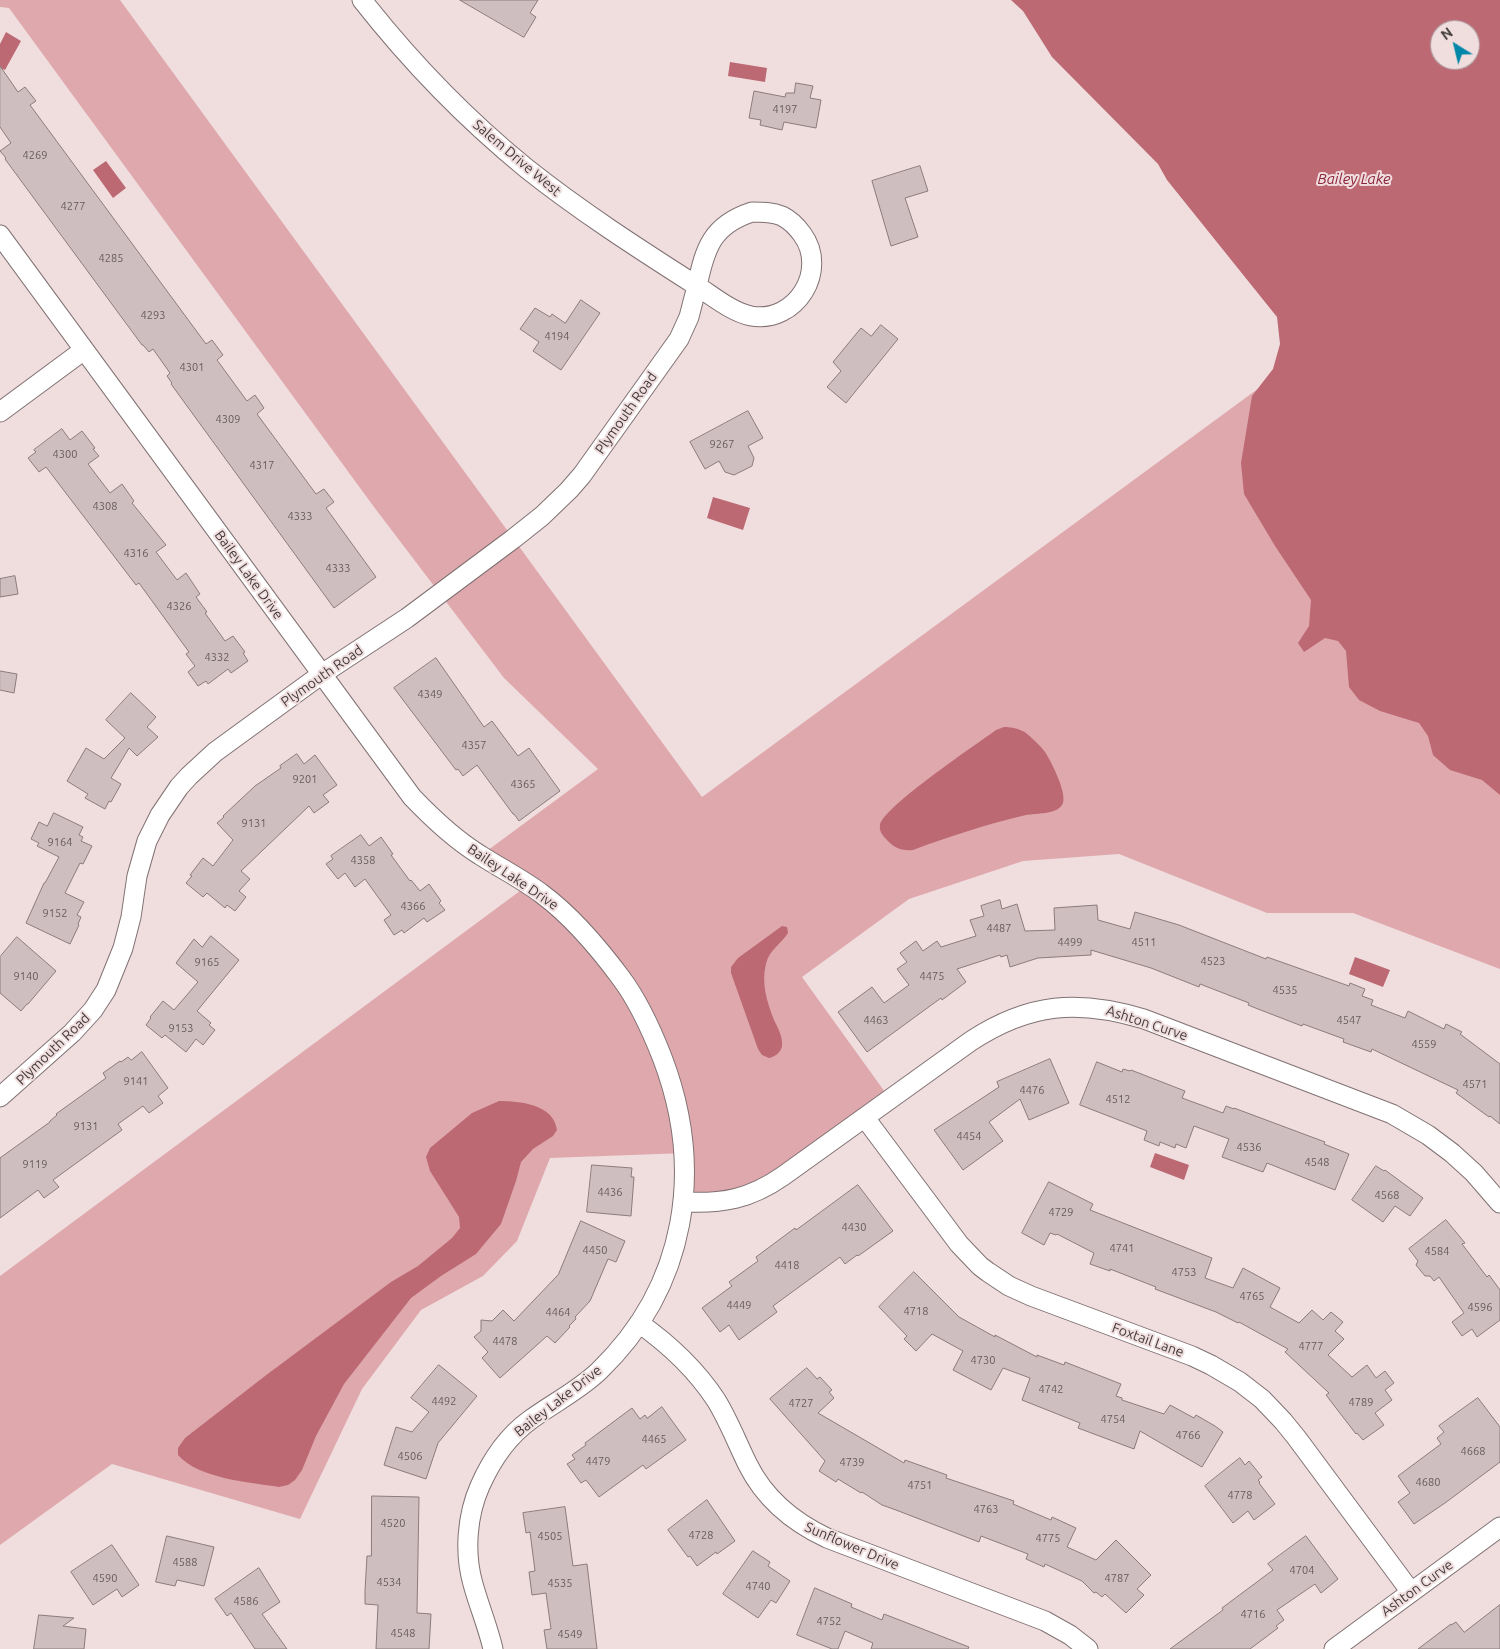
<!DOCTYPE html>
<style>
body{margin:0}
#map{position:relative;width:1500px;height:1649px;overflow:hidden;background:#f0dedf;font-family:Ubuntu,sans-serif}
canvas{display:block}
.north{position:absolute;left:1430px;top:20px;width:50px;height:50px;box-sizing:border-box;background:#f0dedf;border:1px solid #aa9c9d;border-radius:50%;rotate:324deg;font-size:14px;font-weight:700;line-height:20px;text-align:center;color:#423a3b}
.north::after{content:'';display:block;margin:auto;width:18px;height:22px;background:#0086a8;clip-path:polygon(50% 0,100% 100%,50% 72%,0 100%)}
</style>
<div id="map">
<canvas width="1500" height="1649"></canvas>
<div class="north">N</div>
</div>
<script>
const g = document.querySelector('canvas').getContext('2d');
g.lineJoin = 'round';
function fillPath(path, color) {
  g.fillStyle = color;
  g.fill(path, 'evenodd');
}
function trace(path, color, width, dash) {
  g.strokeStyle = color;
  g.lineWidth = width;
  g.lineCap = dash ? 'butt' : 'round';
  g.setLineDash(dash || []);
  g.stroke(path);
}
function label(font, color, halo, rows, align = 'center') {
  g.font = font + ' Ubuntu,sans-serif';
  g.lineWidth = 4;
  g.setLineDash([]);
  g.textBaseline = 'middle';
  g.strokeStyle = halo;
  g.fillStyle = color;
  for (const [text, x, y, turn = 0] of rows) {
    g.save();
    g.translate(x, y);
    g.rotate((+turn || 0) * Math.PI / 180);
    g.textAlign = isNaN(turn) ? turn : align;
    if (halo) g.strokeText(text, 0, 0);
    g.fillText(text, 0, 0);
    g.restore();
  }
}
const green = new Path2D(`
 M0,0H120L702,797L1500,211V969L1353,913H1267L1119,854L1023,861L909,899L802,977L890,1099L774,1183L683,1202L685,1153L550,1158L517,1241L483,1276L421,1310L362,1389L300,1519L112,1464L0,1545V1276L528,885L480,856L598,769L504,678L374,507L9,8L0,7Z`);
const water = new Path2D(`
 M1011,0H1500V795L1482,780L1450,770L1433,755L1428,736L1419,723L1380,711L1359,700L1349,687L1346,651L1338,641L1325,638L1304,652L1298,643L1309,626L1311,600L1275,546L1244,494L1241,463L1252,396L1273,369L1280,344L1277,317L1167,180L1158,164L1052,57L1023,11ZM1440,30H1470V60H1440Z
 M6,32L21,41L5,70L0,68V44Z
 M730,62L767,68L765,82L728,76Z
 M106,161L126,188L113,198L93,170Z
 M713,497L750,508L743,530L707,518Z
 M1004,727C1012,727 1020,729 1026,733C1033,739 1040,745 1045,752C1051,761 1069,796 1062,805C1055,815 1037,813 1026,815C988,824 950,836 913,850C901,851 894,848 886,839C882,835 879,830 880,825C883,807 977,744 996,730Z
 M782,926L787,927L788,933C781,944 769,950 766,964C761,983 767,1002 774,1020C778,1028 783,1037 782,1046C781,1052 775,1057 769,1058L762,1055L758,1049L731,973V967L738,958Z
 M1355,957L1390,970L1383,987L1349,974Z
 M499,1101C519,1101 554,1104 557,1130L553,1136L533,1149L521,1162L516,1181L501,1224L476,1254L441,1276L411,1298L344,1384L316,1436L302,1470L295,1480L288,1485L279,1487C249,1482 199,1479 178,1455V1448L185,1438L265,1376L391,1282L418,1266L452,1238L460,1228L459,1217L430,1171L426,1157L430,1148L472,1113Z
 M1155,1153L1189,1165L1184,1180L1150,1167Z`);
const building = new Path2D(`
 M460,0H538L530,13L536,17L524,37Z
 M0,66L18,92L25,87L36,101L30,105L206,344L212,340L223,355L217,360L247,401L255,395L264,408L257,414L316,494L324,489L334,502L326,508L376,577L334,608L171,384L172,383L167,376L170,373L153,349L149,352L143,345H142L5,159L6,158L0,151L11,143L0,127Z
 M796,83L813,86L810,98L821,100L816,128L784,122L782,130L760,125L761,120L749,118L754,91L785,97L786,93H794Z
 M920,166L928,191L905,198L918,237L891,246L872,181Z
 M581,300L600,313L561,370L533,351L539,342L520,329L535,308L550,317L552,314L565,323Z
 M881,325L898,339L846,403L827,387L841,371L833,362L861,328L871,336Z
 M748,411L763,438L748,446L754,458L752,466L734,475L725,472L719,461L705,469L690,442Z
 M62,429L70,440L82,431L95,448L93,449L99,456L88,464L110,493L122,484L134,501L132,503L166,545L156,552L177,580L186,573L200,594L196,597L207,612L205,613L225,641L233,636L245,652L243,653L248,661L231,673L228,669L208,684L206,681L198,686L188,672L195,666L186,654L189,652L139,583L136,585L46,467L39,472L28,458L36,452L34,450Z
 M15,576L18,594L0,597V579Z
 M436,658L484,727L492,721L518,756L529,748L560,791L519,821L514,814H513L477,765L463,776L458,769L456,770L394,688Z
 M0,671L17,674L14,693L0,690Z
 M131,693L156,717L147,727L158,737L137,756L129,748L111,778L121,784L111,802L109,801L105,809L85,798L88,794L67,781L86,748L104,759L125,738L106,720Z
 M297,754L304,764L315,755L337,785L323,795L329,802L314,813L309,806L241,871L250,879L239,891L246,897L235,911L227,905L225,908L207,893L203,897L186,883L192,876L190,875L203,858L213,866L233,840L217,823L224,817L223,816L255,786L281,768L280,766Z
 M54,813L83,827L79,835L83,837L81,841L92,846L83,864L80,863L65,893L84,902L77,915L81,917L78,924L79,925L70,944L26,923L44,883H45L59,857L37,846L39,843L31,839L39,822L47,826Z
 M361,835L369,846L381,837L393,854L391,855L410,881L411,880L420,891L429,884L441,901L439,903L445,910L427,922L424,918L404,933L402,930L394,935L384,920L391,915L365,879L355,887L345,873L338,879L326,864L333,859L331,856Z
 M1000,900L1002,909L1017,904L1025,931L1055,930L1054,908L1097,905L1098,920L1130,929L1135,912L1179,925L1266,959L1267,957L1349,986L1350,983L1365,989L1362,996L1373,1000L1371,1005L1405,1018L1408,1011L1444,1029L1446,1024L1462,1032L1460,1034L1500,1064V1124L1490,1116L1489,1117L1456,1093L1458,1090L1372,1049L1371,1052L1343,1042L1344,1039L1303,1024L1302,1026L1258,1009L1248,1005L1249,1003L1200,984L1199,987L1151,968L1091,950V955L1038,958L1010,967L1007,955L1001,957L1000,955L957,969L966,982L942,1000L941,998L867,1052L838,1012L872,987L884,1003L909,985L897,969L907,962L900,953L916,941L923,951L937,941L941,947L976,936L970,920L984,916L981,906Z
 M211,936L239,960L197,1011L211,1023L209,1025L215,1030L203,1045L196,1039L186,1052L165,1035L162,1038L146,1025L151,1018L150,1017L163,1001L174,1010L198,982L176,963L194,939L202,947Z
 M17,937L56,971L28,1004H27L21,1011L0,993V957Z
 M142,1052L168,1088L158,1096L163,1103L149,1113L143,1106L118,1124L122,1130L53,1180L59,1187L44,1198L38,1190L0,1218V1158L50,1122V1121L57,1115L56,1114L106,1078L103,1073L120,1061L121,1062L128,1057L131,1060Z
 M1050,1059L1069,1103L1029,1120L1020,1099L989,1122L1003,1141L963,1170L934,1130L999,1087L997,1082Z
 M1097,1062L1122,1072L1123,1069L1130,1071L1131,1070L1185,1091L1182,1098L1223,1113L1226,1106L1234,1109V1108L1325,1142L1324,1144L1349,1154L1335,1190L1267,1163L1263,1172L1222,1157L1229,1139L1194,1126L1186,1148L1176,1144L1175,1148L1160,1142L1159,1146L1144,1140L1147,1131L1080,1105Z
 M592,1165L632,1168L631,1177H634L631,1216L587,1212Z
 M1376,1166L1384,1171L1385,1170L1423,1198L1410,1216L1395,1206L1383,1222L1352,1200Z
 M1049,1182L1093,1204L1090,1210L1212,1258L1205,1278L1233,1288L1243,1268L1280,1288L1270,1307L1299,1323L1312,1310L1323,1320L1331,1312L1343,1322L1335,1331L1344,1339L1328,1355L1352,1377L1367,1365L1376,1378L1385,1371L1394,1383L1385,1390L1392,1400L1375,1413L1384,1425L1363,1440L1357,1433L1356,1434L1326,1395L1329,1393L1285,1352L1288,1349L1239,1322L1238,1323L1216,1312L1155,1289L1156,1287L1110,1269V1271L1090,1264L1094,1253L1057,1234L1056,1235L1050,1233L1044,1245L1022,1233Z
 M858,1185L893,1231L858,1256L857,1255L845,1264L840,1257L773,1306L777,1312L739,1340L729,1325L720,1332L702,1308L732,1286L729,1282L758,1261L756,1257L795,1228L796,1230L803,1225Z
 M1446,1220L1465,1243L1462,1244L1487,1277L1489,1275L1500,1290V1320L1477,1337L1472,1329L1462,1336L1452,1322L1464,1313L1439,1277L1434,1281L1430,1276H1425L1416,1265L1418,1261L1409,1249Z
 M581,1221L625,1241L616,1262L608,1259L590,1301L575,1317L576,1319L569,1326L570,1327L555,1343L547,1336L500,1378L482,1358L488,1352L474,1337L481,1331V1320L492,1321L503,1310L514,1321L558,1275Z
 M914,1272L959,1317L995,1337V1335L1037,1357V1355L1064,1365L1065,1362L1121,1384L1116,1396L1122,1398V1400L1164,1414L1170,1405L1194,1418L1196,1415L1215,1426L1223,1432L1202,1467L1140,1431L1134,1449L1078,1428L1080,1423L1022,1400L1030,1378L1003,1368L991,1390L953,1370L963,1351L932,1334L916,1351L904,1339L907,1336L879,1307Z
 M439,1365L477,1396L438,1443L426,1479L384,1465L396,1427L412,1432L429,1412L411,1398Z
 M807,1368L817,1379L820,1377L832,1390L829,1392L834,1398L818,1413L904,1463L905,1460L947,1475L946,1478L1014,1501L1013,1504L1051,1520L1052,1517L1076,1528L1067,1547L1096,1560L1116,1540L1151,1575L1137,1589L1144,1595L1126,1613L1105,1594L1102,1597L1096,1592L1094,1593L1082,1581L1045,1564L1044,1567L1026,1559L1028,1554L981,1536L979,1542L896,1510L882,1505L862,1492L861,1493L838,1479L836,1482L819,1471L825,1461L770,1399Z
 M1478,1398L1500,1427V1462L1445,1503L1414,1524L1398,1502L1410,1493L1398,1476L1441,1444L1437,1438L1444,1432L1439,1426Z
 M662,1407L686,1440L646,1469L643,1465L599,1497L586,1480L581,1483L567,1464L575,1459L572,1455L586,1445L585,1443L632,1408L640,1419L645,1415L647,1418Z
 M1240,1458L1245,1465L1249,1461L1262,1477L1258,1480L1260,1482L1259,1483L1275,1504L1254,1520L1248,1511L1233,1523L1205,1486Z
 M372,1496L419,1497L417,1613L431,1614L429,1649H376L378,1605L365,1604V1591L367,1556H371Z
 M707,1500L735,1541L717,1554L716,1552L697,1566L690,1556L688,1557L668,1530Z
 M565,1507L573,1566L587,1564L597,1649H547L544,1630L551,1629L546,1593L532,1595L529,1572L535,1571L530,1532L526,1533L523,1513Z
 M167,1536L214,1547L204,1586L177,1580L175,1586L156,1582Z
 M1306,1536L1338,1579L1321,1593L1315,1584L1277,1610L1284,1620L1276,1626L1278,1628L1250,1649H1170L1223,1610L1222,1608L1273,1570L1268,1564Z
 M112,1545L139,1585L122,1597L117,1589L93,1605L71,1572Z
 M753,1551L770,1562L768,1566L790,1581L776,1603L771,1600L758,1618L723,1594Z
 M259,1568L280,1602L262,1614L287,1649H255L231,1613L227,1616L215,1599Z
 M815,1588L852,1604L851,1607L882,1620L884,1614L969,1647L968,1649H871L873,1643L845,1631L838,1649H832L797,1635Z
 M1500,1605V1649H1418L1451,1624V1625L1456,1622L1464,1632Z
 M39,1615L74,1618L63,1626L86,1629L84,1649H34Z`);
const minor = new Path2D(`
 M752,212C762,212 772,212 782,216C790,220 797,227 802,234C829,270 796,324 751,316C732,312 714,297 697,286C705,248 712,225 752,212Z
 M0,235L412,797C433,819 454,839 480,855C500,868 522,879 542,894C573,917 598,947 621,978C639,1002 651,1029 662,1057C705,1169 687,1286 599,1371C578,1391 553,1403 530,1420C508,1436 491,1461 480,1486C467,1515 464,1553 473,1584C479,1606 488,1627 493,1649
 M0,412L84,350
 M0,1097L72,1033L93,1010L106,990L123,948L131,917L137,876L147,841L160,815L179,787L189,776L215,752L322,674L407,618L513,539L542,516L569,490L582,475L679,339L689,317L697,286C639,249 580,211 526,168C466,119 410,61 362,0
 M865,1118L959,1244L980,1266L988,1272L1009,1286L1031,1296L1192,1356L1211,1365L1240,1382L1262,1399L1283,1421L1296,1437L1411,1592
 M683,1202C723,1204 750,1199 783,1176L971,1041C1029,1003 1078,999 1144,1019L1392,1114L1428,1135L1452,1153L1474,1173L1500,1203
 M639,1323C670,1345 695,1368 716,1400C729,1421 737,1443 748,1465C765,1499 793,1522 827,1538L1045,1621L1070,1635L1088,1649
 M1334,1649L1500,1527`);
const numberNames = [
 ["4197",785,109],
 ["4269",35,155],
 ["4277",73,206],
 ["4285",111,258],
 ["4293",153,315],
 ["4194",557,336],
 ["4301",192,367],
 ["4309",228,419],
 ["9267",722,444],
 ["4300",65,454],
 ["4317",262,465],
 ["4308",105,506],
 ["4333",300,516],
 ["4316",136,553],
 ["4333",338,568],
 ["4326",179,606],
 ["4332",217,657],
 ["4349",430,694],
 ["4357",474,745],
 ["9201",305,779],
 ["4365",523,784],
 ["9131",254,823],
 ["9164",60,842],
 ["4358",363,860],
 ["4366",413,906],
 ["9152",55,913],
 ["4487",999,928],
 ["4499",1070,942],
 ["4511",1144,942],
 ["4523",1213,961],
 ["9165",207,962],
 ["9140",26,976],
 ["4475",932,976],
 ["4535",1285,990],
 ["4463",876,1020],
 ["4547",1349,1020],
 ["9153",181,1028],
 ["4559",1424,1044],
 ["9141",136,1081],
 ["4571",1475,1084],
 ["4476",1032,1090],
 ["4512",1118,1099],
 ["9131",86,1126],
 ["4454",969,1136],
 ["4536",1249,1147],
 ["4548",1317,1162],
 ["9119",35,1164],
 ["4436",610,1192],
 ["4568",1387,1195],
 ["4729",1061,1212],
 ["4430",854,1227],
 ["4741",1122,1248],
 ["4450",595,1250],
 ["4584",1437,1251],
 ["4418",787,1265],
 ["4753",1184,1272],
 ["4765",1252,1296],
 ["4449",739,1305],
 ["4596",1480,1307],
 ["4718",916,1311],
 ["4464",558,1312],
 ["4478",505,1341],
 ["4777",1311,1346],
 ["4730",983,1360],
 ["4742",1051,1389],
 ["4492",444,1401],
 ["4789",1361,1402],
 ["4727",801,1403],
 ["4754",1113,1419],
 ["4766",1188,1435],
 ["4465",654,1439],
 ["4668",1473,1451],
 ["4506",410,1456],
 ["4479",598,1461],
 ["4739",852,1462],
 ["4680",1428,1482],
 ["4751",920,1485],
 ["4778",1240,1495],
 ["4763",986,1509],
 ["4520",393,1523],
 ["4728",701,1535],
 ["4505",550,1536],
 ["4775",1048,1538],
 ["4588",185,1562],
 ["4704",1302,1570],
 ["4590",105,1578],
 ["4787",1117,1578],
 ["4534",389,1582],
 ["4535",560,1583],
 ["4740",758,1586],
 ["4586",246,1601],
 ["4716",1253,1614],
 ["4752",829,1621],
 ["4548",403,1633],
 ["4549",570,1634]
];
const streetNames = [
 ["Salem Drive West",517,158,40],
 ["Plymouth Road",626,413,-55],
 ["Bailey Lake Drive",249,575,54],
 ["Plymouth Road",322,676,-35],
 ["Bailey Lake Drive",513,877,34],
 ["Ashton Curve",1147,1023,18],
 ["Plymouth Road",53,1049,-44],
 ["Foxtail Lane",1148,1340,20],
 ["Bailey Lake Drive",558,1401,-38],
 ["Sunflower Drive",852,1546,23],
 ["Ashton Curve",1417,1588,-36]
];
const waterNames = [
 ["Bailey Lake",1354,179]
];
fillPath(green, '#dfa8ad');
fillPath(water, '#bc6973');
fillPath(building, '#cfbebf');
trace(building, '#8b7b7c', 1);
trace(minor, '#817172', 21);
trace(minor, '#fff', 19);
label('11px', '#655b5c', null, numberNames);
label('14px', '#423a3b', '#f0dedf', streetNames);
label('italic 15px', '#8a2439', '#f0dedf', waterNames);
</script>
